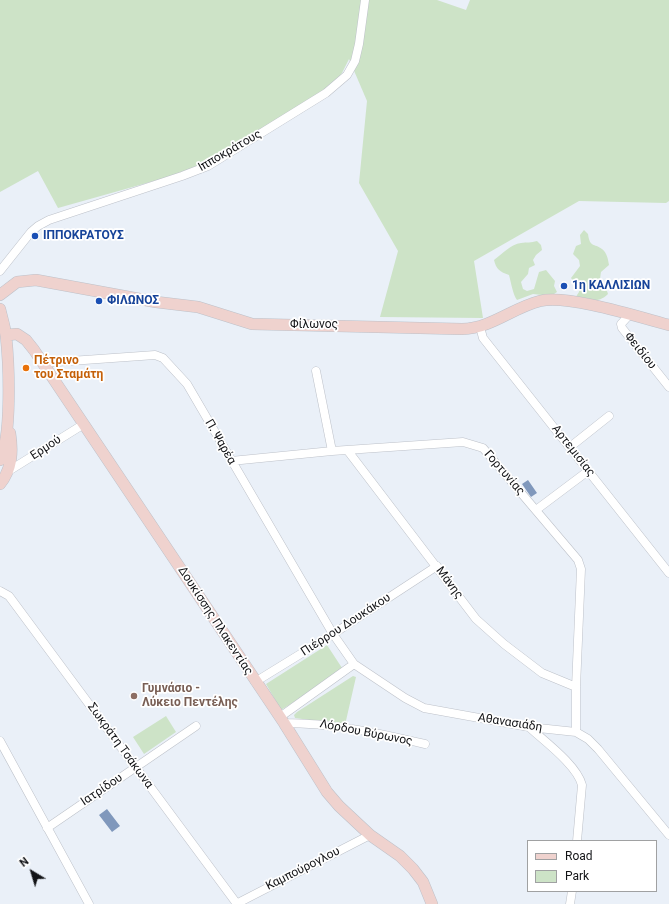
<!DOCTYPE html>
<meta charset="utf-8">
<style>
body{margin:0}
#map{position:relative;width:669px;height:904px;overflow:hidden;background:#eaf0f8;font-family:Roboto,sans-serif}
canvas{display:block}
.legend{position:absolute;left:527px;top:840px;width:130px;height:52px;box-sizing:border-box;background:#fff;border:1px solid #a0a1a2;margin:0;padding:5px 7px;list-style:none;font-size:12px;color:#121316}
.legend li{display:flex;align-items:center;gap:8px;height:20px}
.legend b{width:20px;border:1px solid #a0a1a2}
.north{position:absolute;left:12px;top:852px;width:40px;height:40px;-webkit-text-stroke:3px #fff;paint-order:stroke;rotate:322deg;font-size:11px;font-weight:700;line-height:16px;text-align:center;color:#121316}
.north::after{content:'';display:block;margin:auto;width:14px;height:18px;background:#121316;clip-path:polygon(50% 0,100% 100%,50% 72%,0 100%)}
</style>
<div id="map">
<canvas width="669" height="904"></canvas>
<ul class="legend">
<li><b style="height:5px;background:#efd2ce"></b>Road</li>
<li><b style="height:11px;background:#cde3c7"></b>Park</li>
</ul>
<div class="north">N</div>
</div>
<script>
const g = document.querySelector('canvas').getContext('2d');
g.lineJoin = 'round';
function fillPath(path, color) {
  g.fillStyle = color;
  g.fill(path, 'evenodd');
}
function trace(path, color, width, dash) {
  g.strokeStyle = color;
  g.lineWidth = width;
  g.lineCap = dash ? 'butt' : 'round';
  g.setLineDash(dash || []);
  g.stroke(path);
}
function label(font, color, halo, rows, align = 'center') {
  g.font = font + ' Roboto,sans-serif';
  g.lineWidth = 3.5;
  g.setLineDash([]);
  g.textBaseline = 'middle';
  g.strokeStyle = halo;
  g.fillStyle = color;
  for (const [text, x, y, turn = 0] of rows) {
    g.save();
    g.translate(x, y);
    g.rotate((+turn || 0) * Math.PI / 180);
    g.textAlign = isNaN(turn) ? turn : align;
    if (halo) g.strokeText(text, 0, 0);
    g.fillText(text, 0, 0);
    g.restore();
  }
}
const green = new Path2D(`
 M0,0H437L466,10L470,0H669V201L666,203L579,201L474,261L483,318L380,317L398,251L359,183L367,101L349,59L342,73L332,85L219,157L186,172L58,208L38,171L0,192Z
 M584,230L588,234C590,248 594,243 602,249C607,253 608,259 609,265L601,272L600,279L605,285L608,294C598,304 587,300 575,298L579,292L580,284L575,283L571,278L580,266L579,260L573,254L576,246L581,244L580,235Z
 M537,241L541,245L542,250L536,255L533,260L535,265L529,268L528,274L521,282L523,289L527,291L534,289L539,272L546,270L555,281L554,286L557,292L551,296L533,294L517,300C513,295 511,282 509,275C500,272 496,269 494,260C502,254 511,244 521,243C527,242 531,243 537,241Z
 M327,645L344,671L281,710L266,684Z
 M353,676L356,677L345,725L295,718L294,715L297,712Z
 M166,716L176,732L144,754L133,737Z`);
const water = new Path2D(`
 M528,480L537,493L531,497L522,484Z
 M107,809L120,826L112,832L99,815Z`);
const minor = new Path2D(`
 M0,271L31,232L38,226L49,220L182,176L208,166L326,93L347,75L355,61L359,44L365,0
 M630,314L621,324L622,328L669,387
 M480,327L483,338L669,573
 M42,363L155,355L163,358L187,384L333,634L354,664L405,698L424,708L529,727L576,732L588,739L598,749L669,835
 M316,371L332,451
 M570,447L609,416
 M348,451L476,619L504,644L542,673L576,687
 M231,461L332,451L463,442L483,448L578,560L581,569L576,687V732
 M7,472L84,424
 M536,510L588,471
 M0,591L9,596L237,904
 M255,682L333,634L437,566
 M280,717L354,664
 M284,723C332,723 378,733 425,744
 M529,727C544,741 577,765 582,785L577,841
 M0,741L89,904
 M47,828L196,726
 M236,904L370,835
 M570,904L572,891`);
const secondary = new Path2D(`
 M0,295L17,282L36,280L156,302L198,307L252,324L462,329C492,328 512,308 540,301C567,294 639,317 669,325
 M0,309C2,318 5,327 6,336C9,364 12,436 0,460
 M6,335L17,334L26,340L34,350L284,723L327,792L339,806L370,835L400,856L413,869L423,882L432,904
 M0,484C12,469 13,452 10,433`);
const markers = [
 [35,236,4,"#1a4fb4"],
 [564,286,4,"#1a4fb4"],
 [99,301,4,"#1a4fb4"],
 [26,368,4,"#e8710a"],
 [134,696,4,"#8d6e63"]
];
const streetNames = [
 ["Ιπποκράτους",230,151,-30],
 ["Φίλωνος",314,325],
 ["Φειδίου",640,351,51],
 ["Π. Ψαρέα",220,442,60],
 ["Ερμού",46,448,-33],
 ["Αρτεμισίας",573,451,52],
 ["Γορτυνίας",504,473,49],
 ["Μάνης",449,583,53],
 ["Δουκίσσης Πλακεντίας",215,621,57],
 ["Πιέρρου Δουκάκου",346,625,-33],
 ["Αθανασιάδη",510,723,9],
 ["Λόρδου Βύρωνος",366,733,11],
 ["Σωκράτη Τσάκωνα",120,746,54],
 ["Ιατρίδου",102,790,-34],
 ["Καμπούρογλου",303,869,-27]
];
const transitNames = [
 ["ΙΠΠΟΚΡΑΤΟΥΣ",43,236],
 ["1η ΚΑΛΛΙΣΙΩΝ",572,286],
 ["ΦΙΛΩΝΟΣ",107,301]
];
const foodNames = [
 ["Πέτρινο",34,361],
 ["του Σταμάτη",34,375]
];
const educationNames = [
 ["Γυμνάσιο -",142,689],
 ["Λύκειο Πεντέλης",142,703]
];
fillPath(green, '#cde3c7');
fillPath(water, '#8098bc');
trace(minor, '#bdc1c9', 9);
trace(secondary, '#bdc1c9', 12);
trace(minor, '#fff', 8);
trace(secondary, '#efd2ce', 11);
for (const [x, y, r, color] of markers) {
  const dot = new Path2D();
  dot.arc(x, y, r, 0, 2 * Math.PI);
  g.fillStyle = color;
  g.fill(dot);
  trace(dot, '#fff', 1.5);
}
label('12px', '#121316', '#fff', streetNames);
label('bold 12px', '#164399', '#fff', transitNames, 'left');
label('bold 12px', '#c56008', '#fff', foodNames, 'left');
label('bold 12px', '#785e54', '#fff', educationNames, 'left');
</script>
